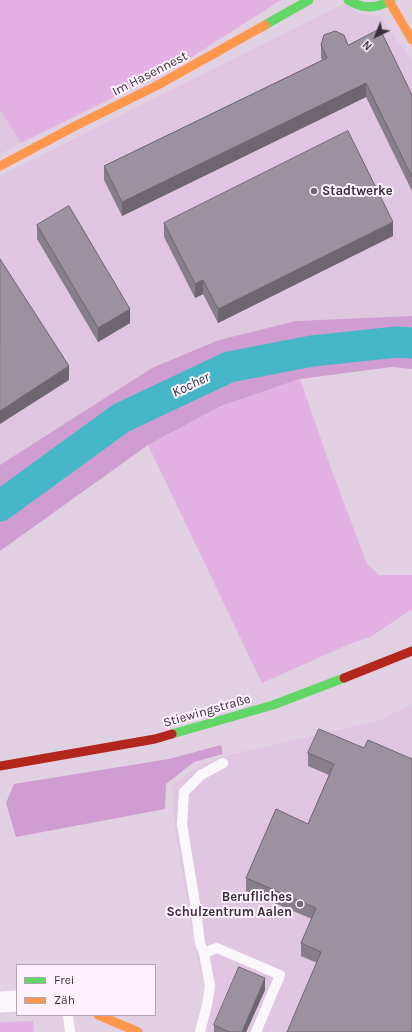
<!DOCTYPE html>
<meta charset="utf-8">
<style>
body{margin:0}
#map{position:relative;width:412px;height:1032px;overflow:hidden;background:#e2d1e2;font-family:Karla,sans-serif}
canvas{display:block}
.legend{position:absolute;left:16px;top:964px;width:140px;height:52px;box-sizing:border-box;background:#fef2fe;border:1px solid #afa4af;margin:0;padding:5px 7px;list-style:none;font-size:12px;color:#392e39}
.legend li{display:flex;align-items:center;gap:8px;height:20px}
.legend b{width:20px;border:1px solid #afa4af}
.north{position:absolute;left:356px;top:16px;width:40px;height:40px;-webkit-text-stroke:3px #fef2fe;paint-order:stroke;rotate:223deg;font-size:11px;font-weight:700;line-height:16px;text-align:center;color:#392e39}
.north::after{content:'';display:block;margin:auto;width:14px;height:18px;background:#392e39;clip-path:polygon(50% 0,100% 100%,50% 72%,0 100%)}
</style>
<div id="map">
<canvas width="412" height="1032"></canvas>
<ul class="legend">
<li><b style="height:5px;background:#63d668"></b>Frei</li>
<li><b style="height:5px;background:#ff974d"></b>Zäh</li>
</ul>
<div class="north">N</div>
</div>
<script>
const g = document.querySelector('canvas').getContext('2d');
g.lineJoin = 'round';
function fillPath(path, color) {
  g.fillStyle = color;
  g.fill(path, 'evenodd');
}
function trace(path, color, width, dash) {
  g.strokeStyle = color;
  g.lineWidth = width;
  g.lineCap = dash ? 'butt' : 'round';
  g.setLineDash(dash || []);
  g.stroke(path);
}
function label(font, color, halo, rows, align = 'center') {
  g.font = font + ' Karla,sans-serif';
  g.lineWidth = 4;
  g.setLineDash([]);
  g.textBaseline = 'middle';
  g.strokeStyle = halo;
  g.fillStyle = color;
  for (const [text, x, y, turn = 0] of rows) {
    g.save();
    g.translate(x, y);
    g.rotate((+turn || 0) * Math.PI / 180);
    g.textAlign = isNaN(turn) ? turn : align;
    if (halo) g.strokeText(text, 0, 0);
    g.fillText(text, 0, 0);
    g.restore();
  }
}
const built = new Path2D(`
 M345,3L359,14L381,17L412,61V316L296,321L152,368L0,465V176Z
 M0,110L21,143L0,154Z
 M412,704V1032H200L210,986L200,972L176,836L172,785L197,767L233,754L378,721Z`);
const green = new Path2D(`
 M0,0H281L179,65L21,143L0,110Z
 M300,379L332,471L367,564L379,575H412V609L372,636L347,645L262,683L148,445L221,406Z
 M33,1021L34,1032H0V1022Z`);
const forest = new Path2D(`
 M412,316V369L391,367L300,379L221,406L148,445L0,551V465L152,368L219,340L296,321Z
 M221,745L223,754L194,762L166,784L165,809L16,837L6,803L14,784L169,759Z`);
const river = new Path2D(`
 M0,506L121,418L229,367L312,351L397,342L412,343`);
const lane = new Path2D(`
 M204,953L217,948L280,975L256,1032
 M68,1015L70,1032
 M200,1032L207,1005L210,986L204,953L200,943L195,903L182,824L184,792L201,775L223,763`);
const street = new Path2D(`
 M0,1002L17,1001`);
const fast = new Path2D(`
 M348,0C362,9 377,9 391,0
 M265,25L309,0
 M172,734L273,705L344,678`);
const slow = new Path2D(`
 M389,1L412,40
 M0,166L77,125L156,86L265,25
 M98,1015L138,1032`);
const jam = new Path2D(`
 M344,678L412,651
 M0,766L155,739L172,734`);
const wall = new Path2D(`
 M321,45H348L412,95V191L366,97L122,216L104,180V166L322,60L321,58Z
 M164,223L393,236L218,323L203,294L195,298L164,237Z
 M37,225L130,323L98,342L37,239Z
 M364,748L412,759L317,963L301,956V943L312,919L246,891V878L308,824L329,775L308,766V753Z
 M265,990L246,1032H214V1025Z`);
const shadedWall = new Path2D(`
 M366,83V97L122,216V202Z
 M393,222V236L218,323V309Z
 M203,280V294L195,298V284Z
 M130,309V323L98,342V328Z
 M69,366V380L0,424V411Z
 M265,978V990L246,1032H242Z`);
const building = new Path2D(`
 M380,29L412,95V177L366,83L122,202L104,166L327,58L321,45L324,35L335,31L344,35L348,45Z
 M348,131L393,222L218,309L203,280L195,284L164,223Z
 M69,206L130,309L98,328L37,225Z
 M0,259L69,366L0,411Z
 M319,729L364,748L368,740L412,759V1032H287L321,952L301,943L316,908L246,878L276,809L308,824L334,764L308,753Z
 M239,967L265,978L242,1032H229L214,1025Z`);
const markers = [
 [314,191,4,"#746774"],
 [300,904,4,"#746774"]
];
const streetNames = [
 ["Im Hasennest",150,74,-27],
 ["Stiewingstraße",207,711,-16]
];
const poiNames = [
 ["Stadtwerke",322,191],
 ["Berufliches",292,897,"right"],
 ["Schulzentrum Aalen",292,912,"right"]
];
const waterNames = [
 ["Kocher",191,385,-26]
];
fillPath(built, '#e1c6e1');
fillPath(green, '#e3b1e4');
fillPath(forest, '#d09dd2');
trace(river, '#46b7c6', 31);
trace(lane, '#fbf8fb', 10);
trace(street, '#fbf8fb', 21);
trace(fast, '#63d668', 9);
trace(slow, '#ff974d', 9);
trace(jam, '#b3261e', 9);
fillPath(wall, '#867e89');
fillPath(shadedWall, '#6d666f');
fillPath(building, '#9c929f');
trace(building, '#6d666f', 1);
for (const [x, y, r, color] of markers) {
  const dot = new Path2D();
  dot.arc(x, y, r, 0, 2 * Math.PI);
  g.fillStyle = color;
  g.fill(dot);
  trace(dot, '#fef2fe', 1.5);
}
label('13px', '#392e39', '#fef2fe', streetNames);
label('bold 13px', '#392e39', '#fef2fe', poiNames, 'left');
label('italic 14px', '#284448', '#fef2fe', waterNames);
</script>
